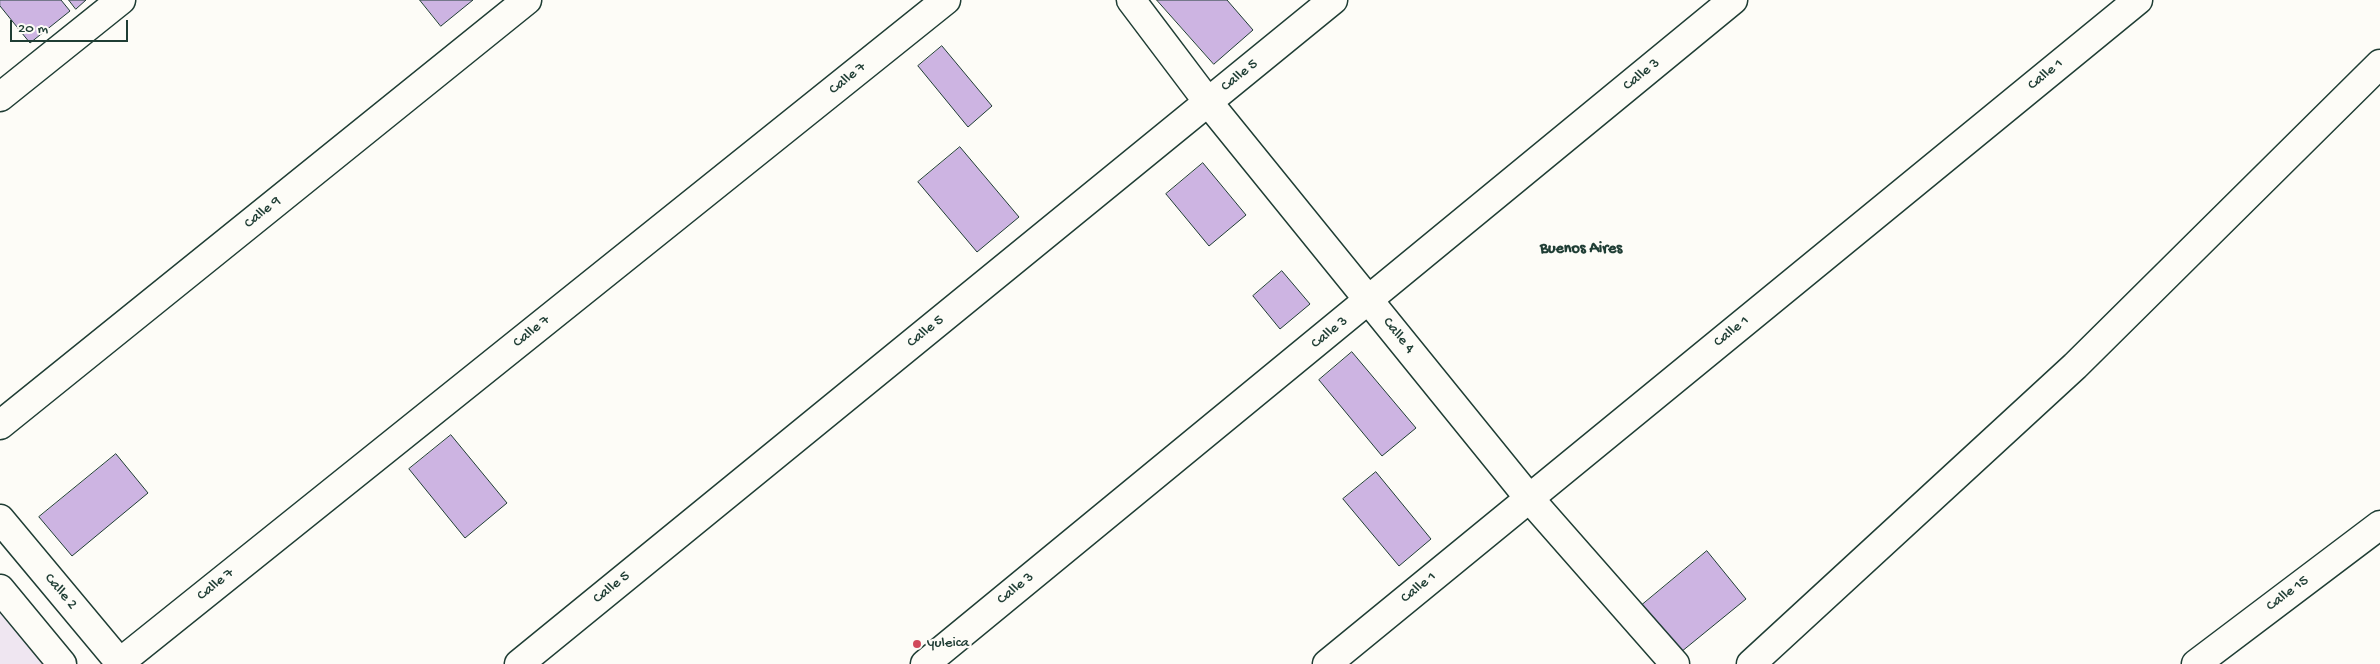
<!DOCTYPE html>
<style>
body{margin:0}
#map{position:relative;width:2380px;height:664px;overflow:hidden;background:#fdfcf7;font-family:"Gochi Hand",sans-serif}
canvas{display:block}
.scale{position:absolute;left:10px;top:20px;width:118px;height:22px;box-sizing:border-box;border:2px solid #1f3d34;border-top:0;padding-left:6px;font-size:15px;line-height:18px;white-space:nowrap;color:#1f3d34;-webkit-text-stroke:4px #fdfcf7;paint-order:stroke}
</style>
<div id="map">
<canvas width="2380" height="664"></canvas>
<div class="scale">20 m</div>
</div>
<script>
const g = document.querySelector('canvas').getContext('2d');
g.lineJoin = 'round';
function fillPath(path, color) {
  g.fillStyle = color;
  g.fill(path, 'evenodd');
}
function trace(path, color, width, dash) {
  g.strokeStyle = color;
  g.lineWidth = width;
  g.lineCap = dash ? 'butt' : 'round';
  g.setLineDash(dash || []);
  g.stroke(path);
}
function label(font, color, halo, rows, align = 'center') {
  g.font = font + ' "Gochi Hand",sans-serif';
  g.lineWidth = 4.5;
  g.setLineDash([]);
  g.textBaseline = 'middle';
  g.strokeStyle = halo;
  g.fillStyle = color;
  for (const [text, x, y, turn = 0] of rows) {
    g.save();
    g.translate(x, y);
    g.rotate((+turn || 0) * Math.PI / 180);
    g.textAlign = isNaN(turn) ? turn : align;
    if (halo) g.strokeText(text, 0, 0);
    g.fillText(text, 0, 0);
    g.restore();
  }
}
const built = new Path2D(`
 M0,608L47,664H0Z`);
const building = new Path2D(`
 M0,0H61L70,11L30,43L0,6Z
 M69,0H86L76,9Z
 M420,0H473L441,26Z
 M1157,0H1227L1253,30L1214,64Z
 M942,46L992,106L968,127L918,66Z
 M960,147L1019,217L977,252L918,182Z
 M1203,163L1246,215L1209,246L1166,194Z
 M1282,271L1310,304L1280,329L1253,296Z
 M1352,352L1416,428L1382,456L1319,380Z
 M451,435L507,503L465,538L409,469Z
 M116,454L148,493L72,556L39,517Z
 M1376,472L1431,539L1399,566L1343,499Z
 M1707,551L1746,599L1681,652L1642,605Z`);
const street = new Path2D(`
 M1131,0L1208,102L1529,498L1675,664
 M0,97L121,0
 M0,425L527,0
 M0,519L121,664
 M0,589L62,664
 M118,664L946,0
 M519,664L1333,0
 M925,664L1733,0
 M1327,664L2138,0
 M2196,664L2380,525`);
const secondary = new Path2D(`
 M1751,664L2075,366L2380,64`);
const markers = [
 [917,644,5,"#d1495b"]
];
const streetNames = [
 ["Calle 3",1642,75,-39],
 ["Calle 1",2046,75,-39],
 ["Calle 5",1240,76,-39],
 ["Calle 7",848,79,-39],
 ["Calle 9",263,213,-39],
 ["Calle 7",532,332,-39],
 ["Calle 5",926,332,-39],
 ["Calle 1",1732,332,-39],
 ["Calle 3",1330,333,-39],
 ["Calle 4",1398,336,51],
 ["Calle 7",216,585,-39],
 ["Calle 5",612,588,-39],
 ["Calle 1",1419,588,-39],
 ["Calle 3",1016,589,-39],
 ["Calle 2",60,592,50],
 ["Calle 15",2288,594,-37]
];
const poiNames = [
 ["yuleica",927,644]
];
const neighbourhoodNames = [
 ["Buenos Aires",1581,250]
];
fillPath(built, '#efe6f1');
fillPath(building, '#cdb4e2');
trace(building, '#1f3d34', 1);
trace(street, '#1f3d34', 31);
trace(secondary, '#1f3d34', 31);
trace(street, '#fdfcf7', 28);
trace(secondary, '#fdfcf7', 28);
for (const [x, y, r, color] of markers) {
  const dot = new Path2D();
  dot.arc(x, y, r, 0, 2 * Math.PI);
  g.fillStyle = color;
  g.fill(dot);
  trace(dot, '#fdfcf7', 2);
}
label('15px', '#1f3d34', '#fdfcf7', streetNames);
label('15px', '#1f3d34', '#fdfcf7', poiNames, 'left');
label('bold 16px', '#1f3d34', '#fdfcf7', neighbourhoodNames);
</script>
